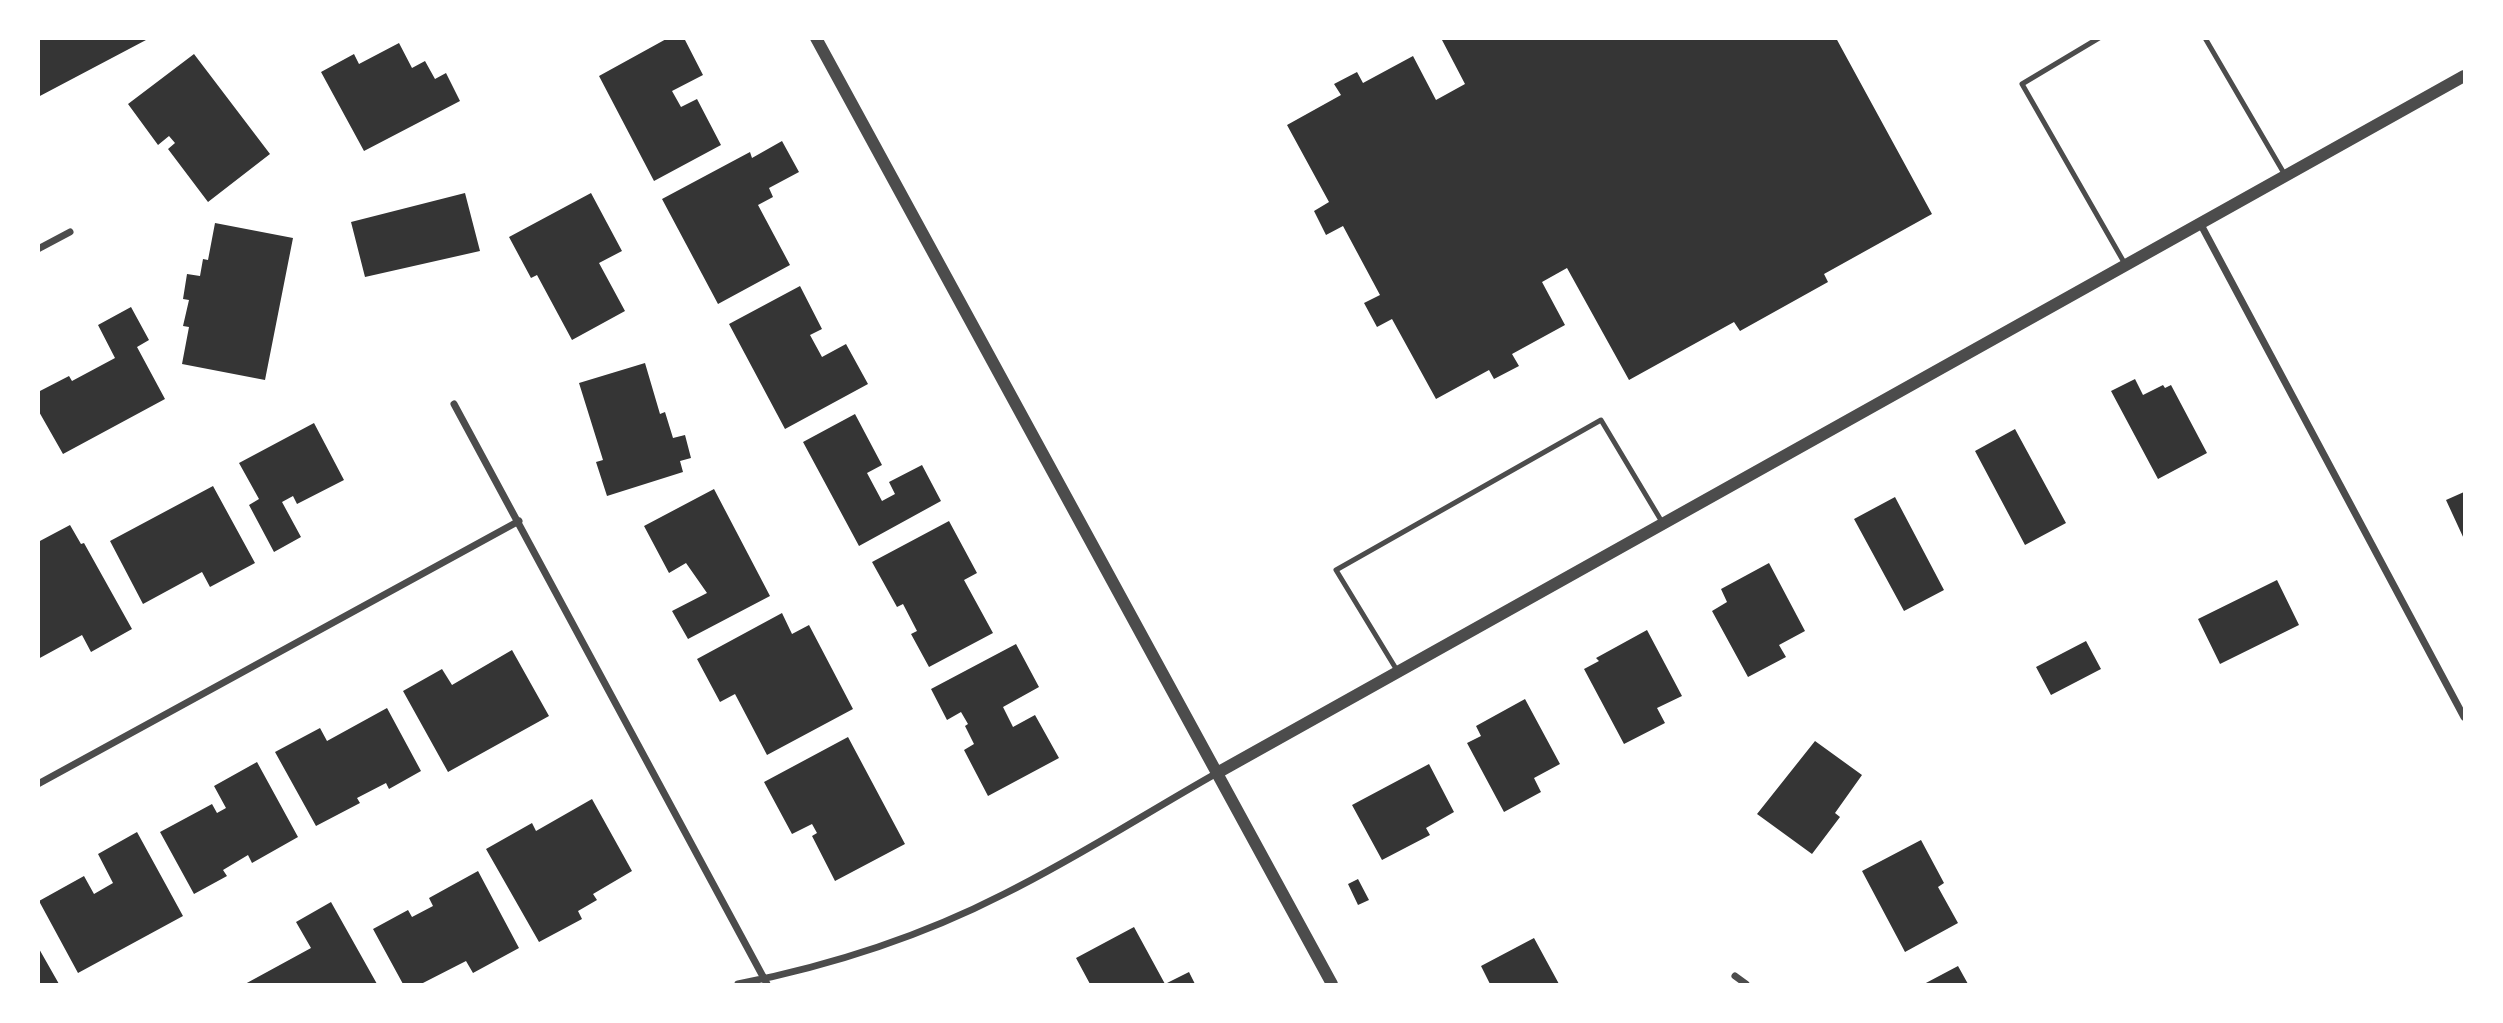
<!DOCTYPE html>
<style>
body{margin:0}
#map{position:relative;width:2503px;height:1023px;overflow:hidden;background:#fff;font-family:Overpass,sans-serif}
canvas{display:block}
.frame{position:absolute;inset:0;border:40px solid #fff;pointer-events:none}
</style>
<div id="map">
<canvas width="2503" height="1023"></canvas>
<div class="frame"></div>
</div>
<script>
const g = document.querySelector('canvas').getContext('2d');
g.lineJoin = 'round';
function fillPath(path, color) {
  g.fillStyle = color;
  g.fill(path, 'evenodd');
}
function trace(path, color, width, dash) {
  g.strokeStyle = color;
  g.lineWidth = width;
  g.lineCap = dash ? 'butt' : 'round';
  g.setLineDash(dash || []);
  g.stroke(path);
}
const building = new Path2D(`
 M38,38H145L146,40L38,97Z
 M668,38H684L703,75L672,91L681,107L697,99L721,145L654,181L599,76Z
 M1446,38H1836L1932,214L1824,274L1828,282L1740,331L1734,322L1629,380L1567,268L1542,282L1565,325L1512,354L1519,366L1494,379L1489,370L1436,399L1392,319L1377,327L1364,303L1380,295L1343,226L1326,235L1314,211L1329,202L1287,125L1341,95L1334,84L1357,72L1363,83L1413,56L1436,100L1465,84L1442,40Z
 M399,43L412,68L425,61L435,79L446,73L460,101L364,151L321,72L354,54L359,64Z
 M194,54L270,154L208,202L168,149L175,143L169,136L158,145L128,104Z
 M782,141L799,172L769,188L773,197L758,205L790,265L718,304L662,199L750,152L752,158Z
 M465,193L480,251L365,277L351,222Z
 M591,193L622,251L599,263L625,311L572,340L537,275L531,278L509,237Z
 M215,223L293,238L265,380L182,364L189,327L183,326L189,300L183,299L187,274L200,276L203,259L208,260Z
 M800,286L822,329L810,335L822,357L846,344L868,384L785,429L729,324Z
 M131,307L149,340L137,347L165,399L63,454L38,410V392L69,376L72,381L115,358L98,325Z
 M645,363L660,414L665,412L673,438L685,435L691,458L680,461L683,472L607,496L596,462L603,460L579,383Z
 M2135,379L2143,395L2163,385L2165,388L2171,385L2207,453L2158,479L2111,391Z
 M855,414L882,465L867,473L882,501L895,494L889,482L922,465L941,501L859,546L803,442Z
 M314,423L344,480L297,504L293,496L282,502L301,537L274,552L249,505L259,499L239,463Z
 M2015,429L2066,523L2025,545L1975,451Z
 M213,486L255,563L210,587L202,572L143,604L110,541Z
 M714,489L770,596L688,639L672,611L707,593L686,563L669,573L644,526Z
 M2464,492V539L2446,500Z
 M1895,497L1944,590L1904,611L1854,519Z
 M949,521L977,573L964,580L993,633L929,667L911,634L917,631L903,604L897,607L872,562Z
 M70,525L81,544L84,543L132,629L91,652L82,635L38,659V542Z
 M1769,563L1805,631L1779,645L1786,657L1748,677L1712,611L1727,602L1721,589Z
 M2277,580L2299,625L2220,664L2198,619Z
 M782,613L792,634L809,625L853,709L767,755L735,694L720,702L697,659Z
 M1647,630L1682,696L1657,708L1665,723L1624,744L1584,669L1599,661L1596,658Z
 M2086,641L2101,669L2051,695L2036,667Z
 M1016,644L1039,687L1003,707L1013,727L1035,715L1059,758L988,796L964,750L974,744L965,726L968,724L961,712L947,720L931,689Z
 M512,650L549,716L448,772L403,691L442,669L452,685Z
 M1525,699L1560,764L1534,778L1541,792L1504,812L1467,743L1481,736L1476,726Z
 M387,708L421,771L389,789L386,783L357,798L360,803L316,826L275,752L320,728L327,741Z
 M848,737L905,844L835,881L812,836L817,833L812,824L792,834L764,782Z
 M1815,741L1862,775L1835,813L1840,817L1812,854L1757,814Z
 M257,762L298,837L252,863L248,855L223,870L227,876L194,894L160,832L212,804L217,813L226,808L214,786Z
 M1429,764L1454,812L1426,828L1430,835L1382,860L1352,805Z
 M592,799L632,871L593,894L597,900L578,911L582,919L539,942L486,849L532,823L536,831Z
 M137,832L183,916L78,973L39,901L84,876L94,894L113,883L98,854Z
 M1921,840L1944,883L1938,887L1958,923L1905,952L1862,871Z
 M478,871L519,948L473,973L466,961L421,984H403L373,929L408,910L412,917L433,906L429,898Z
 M1358,879L1369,900L1358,905L1348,884Z
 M331,902L377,984H245L311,948L296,922Z
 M1134,927L1165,984H1090L1076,958Z
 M1534,938L1559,984H1490L1481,966Z
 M38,947L59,984H38Z
 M1958,966L1968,984H1924Z
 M1189,972L1195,984H1165Z`);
const service = new Path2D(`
 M2099,38L2022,84L2125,264
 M2205,38L2285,175
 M1398,672L1336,570L1601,420L1662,522`);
const minor = new Path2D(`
 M2200,223L2464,717
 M38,249L70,232
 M454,404L767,984
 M38,784L519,521
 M1735,976L1746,984
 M738,984C829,966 922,936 1004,894C1077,858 1146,813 1217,773`);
const tertiary = new Path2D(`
 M816,38L1332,984
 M1217,773L2464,76`);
fillPath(building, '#353535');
trace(service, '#4c4c4c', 5);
trace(minor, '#4c4c4c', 7);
trace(tertiary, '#4c4c4c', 12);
</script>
